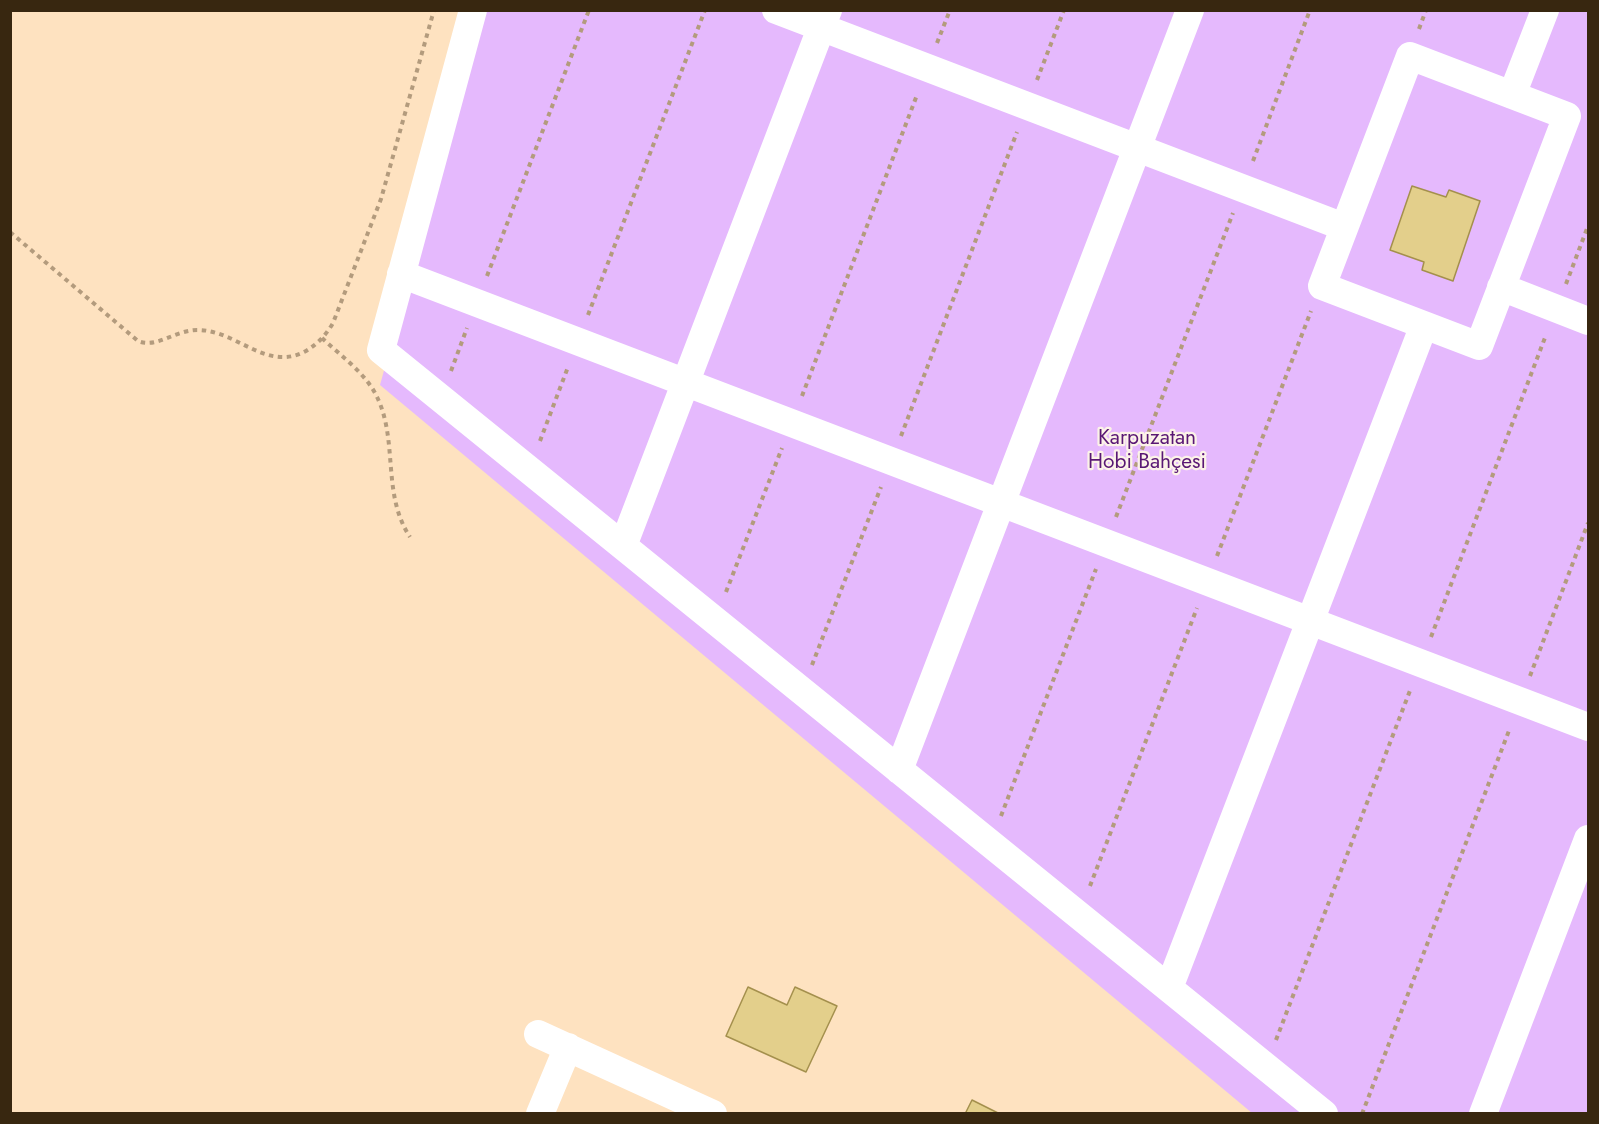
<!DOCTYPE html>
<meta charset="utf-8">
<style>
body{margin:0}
#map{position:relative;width:1599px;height:1124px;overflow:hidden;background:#fee2c0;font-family:Jost,sans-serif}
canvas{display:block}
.frame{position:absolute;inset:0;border:12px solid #382710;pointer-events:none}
</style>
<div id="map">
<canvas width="1599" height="1124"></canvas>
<div class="frame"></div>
</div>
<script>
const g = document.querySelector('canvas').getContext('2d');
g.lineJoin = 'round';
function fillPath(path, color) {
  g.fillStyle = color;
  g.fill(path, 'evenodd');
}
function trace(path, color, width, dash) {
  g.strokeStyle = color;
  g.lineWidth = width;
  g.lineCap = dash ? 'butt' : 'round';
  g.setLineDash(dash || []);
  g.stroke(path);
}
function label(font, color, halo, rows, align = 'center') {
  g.font = font + ' Jost,sans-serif';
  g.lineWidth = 4.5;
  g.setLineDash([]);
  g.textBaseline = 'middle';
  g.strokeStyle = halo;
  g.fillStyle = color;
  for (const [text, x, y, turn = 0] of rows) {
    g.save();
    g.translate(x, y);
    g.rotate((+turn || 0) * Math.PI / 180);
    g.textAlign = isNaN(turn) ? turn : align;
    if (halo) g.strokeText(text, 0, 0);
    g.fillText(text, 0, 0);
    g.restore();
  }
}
const green = new Path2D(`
 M483,11H1588V1113H1252L380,385Z`);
const building = new Path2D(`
 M1412,186L1446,197L1449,190L1480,201L1453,281L1422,270L1424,262L1390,250Z
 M748,987L787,1005L795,987L837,1006L806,1072L726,1036Z
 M972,1100L1000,1114H965Z`);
const path = new Path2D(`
 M1419,29L1426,10
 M937,43L950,10
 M1037,80L1064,10
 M1253,161L1310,10
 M10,232L138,341C157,349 176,329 199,330C237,331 266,371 304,352C317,345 326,335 333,323L381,199L434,10
 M487,276L589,10
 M1566,284L1588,226
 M588,315L705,10
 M322,338C341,356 367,374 378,399C398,443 382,495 410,537
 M451,371L467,328
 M802,396L917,95
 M901,436L1017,132
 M540,441L568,367
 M1116,517L1233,213
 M1217,556L1311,311
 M726,592L782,448
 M1431,637L1546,335
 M812,665L881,487
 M1530,676L1588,523
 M1001,816L1096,569
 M1090,886L1197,608
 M1276,1040L1411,688
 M1362,1114L1510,728`);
const street = new Path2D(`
 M473,10L381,350L1324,1114
 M776,10L1344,227
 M1410,56L1567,116L1479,346L1322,286Z
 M1512,95L1545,10
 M401,274L1588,727
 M1501,287L1588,321
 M623,546L828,10
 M899,770L1190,10
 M1169,988L1424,325
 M538,1034L713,1114
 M540,1114L568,1047
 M1483,1114L1588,839`);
const parkNames = [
 ["Karpuzatan",1147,439],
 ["Hobi Bahçesi",1147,463]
];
fillPath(green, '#e5b9fd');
fillPath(building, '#e3cf8b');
trace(building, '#a4904d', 1.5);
trace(path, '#b39b7d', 4, [4.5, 4.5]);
trace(street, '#fff', 28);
label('21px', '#591774', '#fcf3e8', parkNames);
</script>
